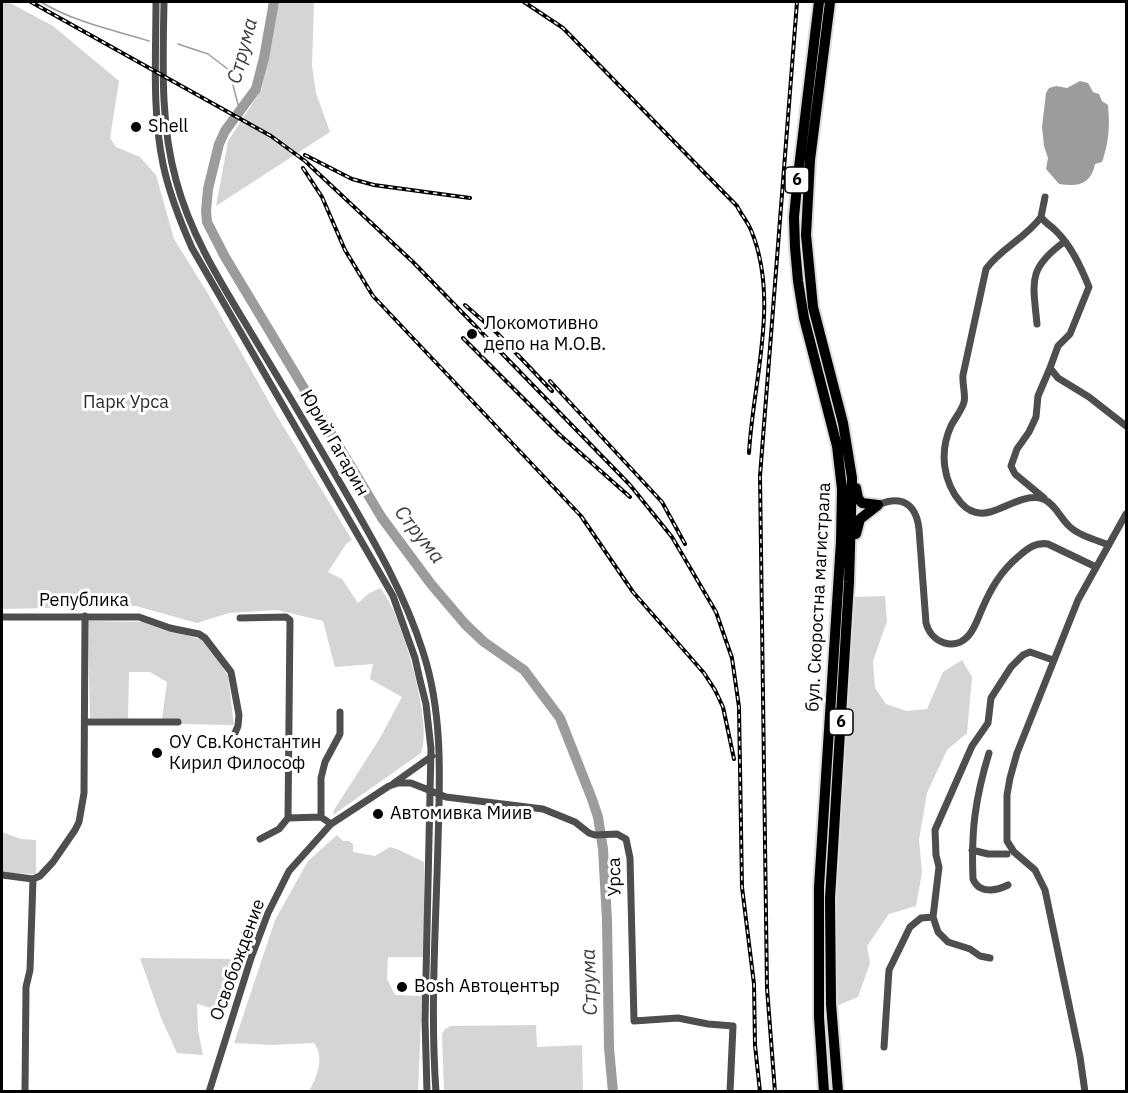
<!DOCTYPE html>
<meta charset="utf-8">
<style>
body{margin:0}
#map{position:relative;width:1128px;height:1093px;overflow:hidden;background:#fff;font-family:"IBM Plex Sans",sans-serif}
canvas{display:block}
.frame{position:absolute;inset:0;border:3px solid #000;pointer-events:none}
</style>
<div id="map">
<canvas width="1128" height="1093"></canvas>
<div class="frame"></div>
</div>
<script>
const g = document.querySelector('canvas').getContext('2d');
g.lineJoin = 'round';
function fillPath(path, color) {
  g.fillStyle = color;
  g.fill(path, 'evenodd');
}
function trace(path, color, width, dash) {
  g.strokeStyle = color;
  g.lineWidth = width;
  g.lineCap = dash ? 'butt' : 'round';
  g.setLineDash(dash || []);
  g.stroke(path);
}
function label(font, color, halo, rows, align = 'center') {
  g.font = font + ' "IBM Plex Sans",sans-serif';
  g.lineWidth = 6;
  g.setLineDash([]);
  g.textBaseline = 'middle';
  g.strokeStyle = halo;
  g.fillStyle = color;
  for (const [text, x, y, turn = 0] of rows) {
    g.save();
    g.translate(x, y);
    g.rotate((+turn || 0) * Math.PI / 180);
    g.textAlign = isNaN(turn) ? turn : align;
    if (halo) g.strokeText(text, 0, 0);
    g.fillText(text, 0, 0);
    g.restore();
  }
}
const green = new Path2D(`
 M2,2H8L53,26L119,81L110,138L116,147L140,157L156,175L174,239L207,292L277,416L352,540L346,544L328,572L342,579L358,603L368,594L380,588C401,611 434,725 421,753L333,815L334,810L380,738L402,697L370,679L373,664L335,667L323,621L277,610L229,613L197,623L136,606L2,609Z
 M279,2H314L312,66L316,93L330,132L216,206L228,141L262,89Z
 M885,596L887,621L873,661L875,688L886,704L907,711L927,709L943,672L962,660L972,677L967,733L947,750L927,793L919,840L922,872L916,906L889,914L867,946L870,963L858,997L836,1006C834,869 846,733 855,597Z
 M88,621L149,622L202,640L213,652L228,676L234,725L180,724V719H162L167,682L150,672H129L128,719L90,718Z
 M2,832L21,839L36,840V874L2,873Z
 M337,835L343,841H349L353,844V852L375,856L390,847L399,850L424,862V957H388L387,979L395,995L422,996L418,1091H309C317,1077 325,1058 314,1043L271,1045L234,1043L275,920L308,861Z
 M140,958L243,959L225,1012L197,1004L198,1030L203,1055L177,1053L161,1018Z
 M536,1025L537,1047L582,1045L583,1091H444L442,1034L445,1029L451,1026Z`);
const water = new Path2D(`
 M1080,81L1088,83L1093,92L1099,94L1102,101L1108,105C1110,126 1109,142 1102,162L1095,164C1091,184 1079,187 1059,184L1046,169L1048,158L1044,146L1042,127L1046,93L1049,88L1056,86L1067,88Z`);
const stream = new Path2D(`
 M41,2C74,22 113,30 149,41
 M178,44L208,54L229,70L240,112`);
const river = new Path2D(`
 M274,2L264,58L256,89L225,131L219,144L208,189L206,211L207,222L225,257L382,518L431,584L465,624L484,642L524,670L560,718L592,799L598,817L603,849L607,920L609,1048L613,1092`);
const minor = new Path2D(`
 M156,2C156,55 152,111 163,164C169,193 180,221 192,248L393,596L415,658L420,680L426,704L431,749L425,1020L427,1092
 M164,2C163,61 160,123 176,180C191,237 223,286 253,336C282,384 311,432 339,481C371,536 404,591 423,652C443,713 440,779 438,842C436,925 430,1009 436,1092
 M1045,197L1041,217C1045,223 1050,225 1055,230C1071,245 1081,267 1089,287L1070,334L1058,346L1050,368L1058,378L1089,397L1126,426
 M1041,217C1026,238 1001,248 986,269L963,375C962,383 966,396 964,402C962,410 955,418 951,426C939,452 943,482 961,503C969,512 979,515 990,512C1006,508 1026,493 1043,499C1054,503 1060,517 1068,525C1077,535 1096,540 1109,545
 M1037,324C1033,282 1027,269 1064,242
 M1044,498L1015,474L1011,466L1017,449L1029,432L1036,417L1038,396L1050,368
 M878,505C901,495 916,503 919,529L926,623C931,643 955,652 969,635C975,628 978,618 982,609C991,588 1001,571 1019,556C1028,548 1036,542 1048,544L1096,567
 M2,617H139L170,628L199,634L205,638L231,672L239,715L238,726L235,733
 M240,618L286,617L290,620L288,818L321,817L331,824
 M85,722H178
 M989,753C975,799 971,831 973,879C979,894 996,891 1008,885
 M394,783L432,756
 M321,817V778L325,762L340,734V712
 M260,839L279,829L288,818
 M972,850L988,854H1007
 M2,875L33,879L40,876L53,862L75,830L79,822L84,793L85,616
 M990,958L980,956L970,949L948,942L938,932L933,917L939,867L936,855L935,830L972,746L988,723L991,698L1011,667L1023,655L1030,652L1053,660
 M884,1047L889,970L910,927L921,918L933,917
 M25,1092L26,987L30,970L33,879
 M209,1092L251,958L268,913L289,871L331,824L389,786L398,783H411L446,797L543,809L575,822L589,833L595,835L617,834L626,839L630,858L634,1021L678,1018L708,1024L733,1026L730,1092
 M1085,1092L1080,1057L1045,890L1035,870L1014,852L1007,841V795L1010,778L1017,753L1078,600L1126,514`);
const highway = new Path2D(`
 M819,2L798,176L794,217L795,247L798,281L804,318L837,446L842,489L841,541L819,887V1017L824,1092
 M830,2L810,160L806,235L813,307L843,423L852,478L849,582L830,898L831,1004L838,1092
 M856,488L858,498L862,503L878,505
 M856,534L860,519L878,505`);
const rail = new Path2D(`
 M31,2L271,136L305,161L413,262L630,485L672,537L716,612L732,658L739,707L742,887L754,984L755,1045L760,1092
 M524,2L563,28L737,206C741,214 747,221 751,230C780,300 753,380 749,453
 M305,155L352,179L374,185L470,198
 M303,168L322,197L345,250L373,296L581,516L633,592L704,673L715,690L723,707L734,759
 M465,305L497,333L552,391
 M463,338L560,435L630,497
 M550,381L662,502L685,544
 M775,1092L767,988L760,476L797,2`);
const markers = [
 [136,127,6,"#000"],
 [472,334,6,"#000"],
 [157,753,6,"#000"],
 [378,814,6,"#000"],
 [402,987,6,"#000"]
];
const shields = [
 [797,180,24],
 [841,722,24]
];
const shieldNames = [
 ["6",797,180],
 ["6",841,722]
];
const poiNames = [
 ["Shell",148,127],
 ["Локомотивно",484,324],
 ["депо на М.О.В.",484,345],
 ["ОУ Св.Константин",169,743],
 ["Кирил Философ",169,764],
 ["Автомивка Миив",390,814],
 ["Bosh Автоцентър",414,987]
];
const parkNames = [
 ["Парк Урса",126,403]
];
const streetNames = [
 ["Юрий Гагарин",334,443,60],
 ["бул. Скоростна магистрала",819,597,-87],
 ["Република",84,601],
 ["Урса",615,877,-91],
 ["Освобождение",238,960,-70]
];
const waterNames = [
 ["Струма",243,51,-75],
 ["Струма",419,535,52],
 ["Струма",590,982,-92]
];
fillPath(green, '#d5d5d5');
fillPath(water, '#9c9c9c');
trace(stream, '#9c9c9c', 1.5);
trace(river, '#9c9c9c', 10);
trace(highway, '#dbdbdb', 14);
trace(minor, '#4e4e4e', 7);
trace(highway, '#000', 10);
trace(rail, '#000', 4);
trace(rail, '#fff', 1.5, [4.5]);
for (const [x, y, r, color] of markers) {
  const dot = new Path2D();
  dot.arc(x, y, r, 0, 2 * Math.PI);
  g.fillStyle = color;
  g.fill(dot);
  trace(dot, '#fff', 2);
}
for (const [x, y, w] of shields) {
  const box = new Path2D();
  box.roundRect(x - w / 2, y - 13, w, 26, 4.5);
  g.fillStyle = '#fff';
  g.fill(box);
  trace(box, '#000', 1.5);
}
label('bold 16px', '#000', null, shieldNames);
label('18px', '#000', '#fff', poiNames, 'left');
label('18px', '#2c2c2c', '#fff', parkNames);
label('18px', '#000', '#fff', streetNames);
label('italic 20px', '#3d3d3d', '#fff', waterNames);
</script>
